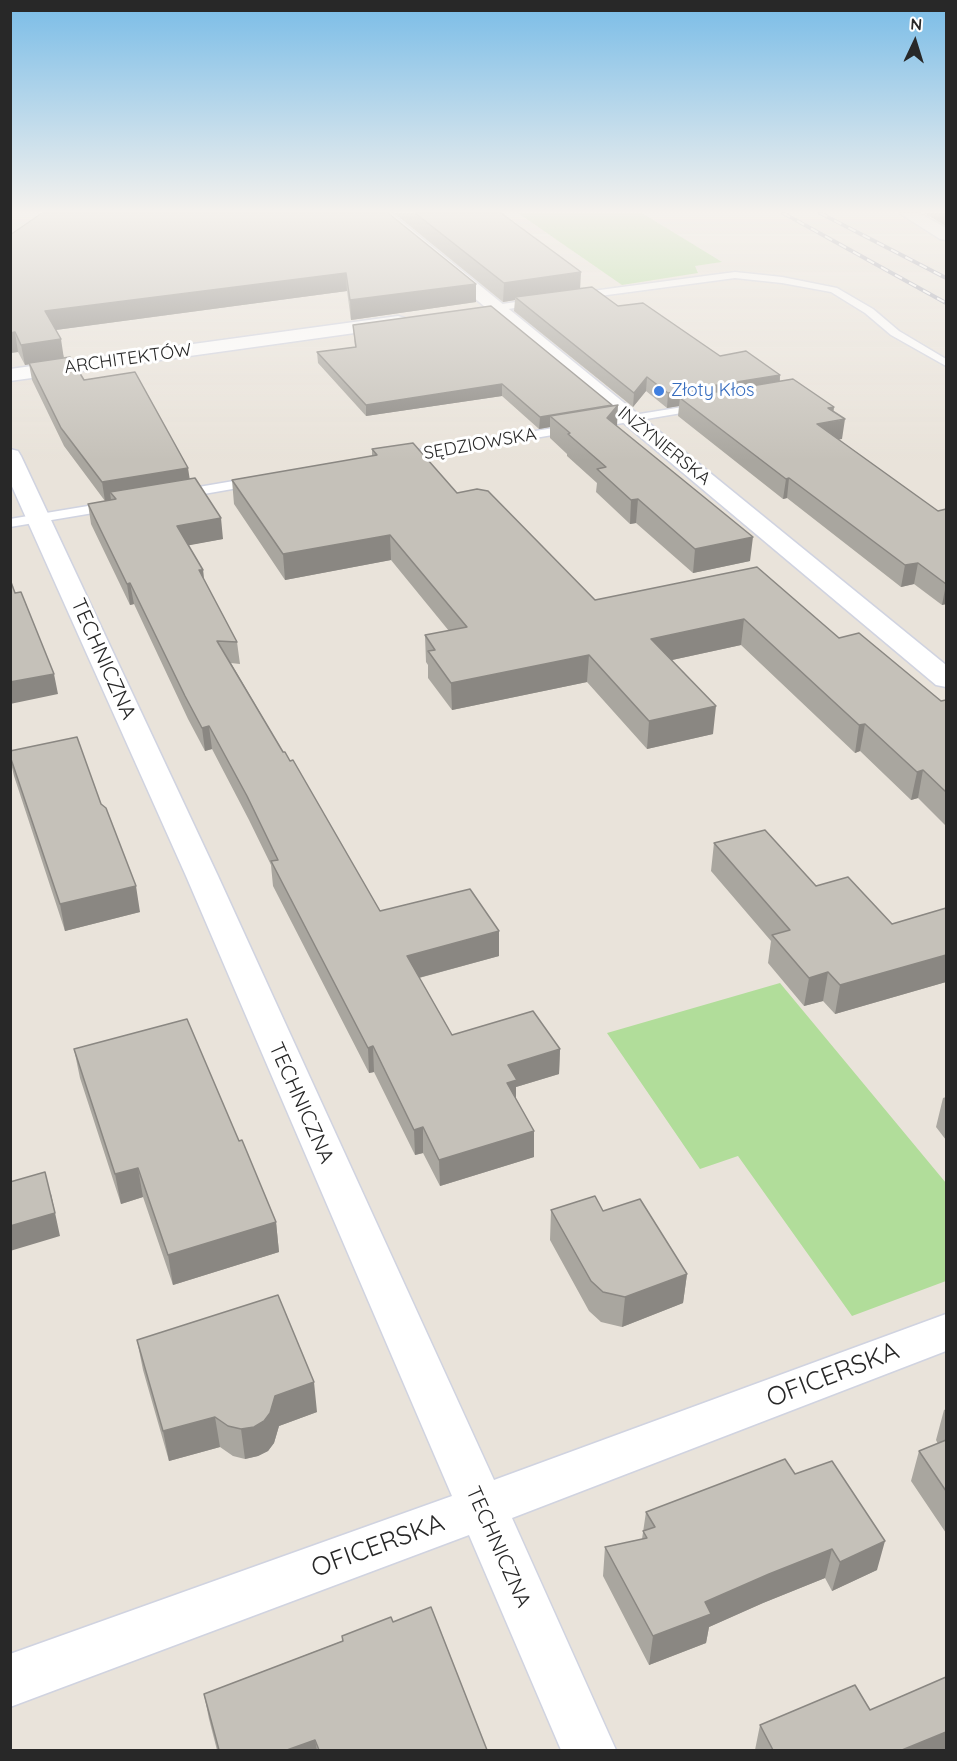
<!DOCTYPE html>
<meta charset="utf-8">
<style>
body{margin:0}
#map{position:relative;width:957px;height:1761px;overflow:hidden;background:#e9e3da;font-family:Quicksand,sans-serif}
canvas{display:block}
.frame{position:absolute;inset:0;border:12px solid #282828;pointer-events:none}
.north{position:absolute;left:885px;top:12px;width:60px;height:60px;-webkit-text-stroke:4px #fff;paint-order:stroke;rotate:4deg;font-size:16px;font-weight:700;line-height:24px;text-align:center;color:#282828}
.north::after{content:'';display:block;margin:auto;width:21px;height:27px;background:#282828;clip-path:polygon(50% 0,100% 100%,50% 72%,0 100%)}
</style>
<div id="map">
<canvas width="957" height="1761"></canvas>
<div class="frame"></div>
<div class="north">N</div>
</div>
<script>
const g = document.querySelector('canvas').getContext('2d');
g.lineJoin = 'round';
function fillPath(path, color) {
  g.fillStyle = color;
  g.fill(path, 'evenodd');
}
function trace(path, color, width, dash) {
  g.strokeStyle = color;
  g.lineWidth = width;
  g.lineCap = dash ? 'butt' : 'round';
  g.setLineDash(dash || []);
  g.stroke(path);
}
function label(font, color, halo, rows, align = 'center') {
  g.font = font + ' Quicksand,sans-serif';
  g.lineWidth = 6;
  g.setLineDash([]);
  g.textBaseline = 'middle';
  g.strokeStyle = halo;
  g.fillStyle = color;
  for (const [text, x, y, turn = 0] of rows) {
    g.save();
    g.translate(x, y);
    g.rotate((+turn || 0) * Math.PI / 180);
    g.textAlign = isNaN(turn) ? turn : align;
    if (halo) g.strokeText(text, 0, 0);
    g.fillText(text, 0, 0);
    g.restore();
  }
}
const green = new Path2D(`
 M518,213H642L722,262L695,266L698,273L622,285Z
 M780,983L946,1183V1281L852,1316L738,1156L700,1169L607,1033Z`);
const service = new Path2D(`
 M735,272L782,277L837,288L873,309L899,331L946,359V366L891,335L865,313L831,292L782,283L735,278L577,299L572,296L577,293Z
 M537,299L542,302L541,304L495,311L490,308L495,305Z
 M701,404L705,405V409L400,461L394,457L400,453Z
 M257,477L263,481L261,484L181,498L175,494L181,490Z
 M112,502L117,503L118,506L117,509L10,527V519Z`);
const minor = new Path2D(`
 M373,213H391L946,665V687L936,685Z
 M899,213H919L946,228V240L940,239Z
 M398,316L405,318L407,322L405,326L10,381V369Z
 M10,449L18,451L21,456L218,876L494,1480L946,1314V1351L512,1518L616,1750H561L469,1535L10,1707V1654L452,1496L186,876L10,482Z`);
const rail = new Path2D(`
 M783,213L946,303
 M820,213L946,278`);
const wall = new Path2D(`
 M42,213L476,302L351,320L347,291L56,330L64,358L84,380L190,479L223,539L188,545L203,570L204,580L237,642L240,664L231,663L283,752L380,911L499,956L419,978L452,1035L560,1049L559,1074L516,1087V1100L534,1131V1157L440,1186L423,1153L415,1155L374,1072L369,1073L273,886L271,865L249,820L212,749L205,751L188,719L134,604L130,605L91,524L88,504L105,501L64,446L32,380L29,364L25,365L18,352L10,353V235Z
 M394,213H504V216L580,288L720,356L780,375V381L834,407L833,411L842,439H838L938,511L946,509V604L942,605L914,584L901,587L787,498L783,499L678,416L679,406L667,408L646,391L633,407L514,311L515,300L503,302Z
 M924,213H946V226Z
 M353,325L617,426L750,561L693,573L636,523L630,524L596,492L597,483L567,456V454L550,438V427L539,429L502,396L366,416L318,363L317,352L355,347Z
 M372,449L457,493L595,600L757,567L839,638L941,701L946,700V826L918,798L911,800L860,751L855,753L741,645L672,660L713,734L647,749L587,682L452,710L428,678V665L426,662L425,635L449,631L391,560L285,580L234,504L232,480L372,456Z
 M10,751L140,912L65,931L14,776L10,759Z
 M714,843L816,886L892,924L946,908V982L835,1014L823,1001L804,1006L768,963L771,941L711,871Z
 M74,1049L239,1141L276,1222L279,1252L173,1285L143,1197L121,1204L80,1078Z
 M946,1097V1140L936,1127L943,1098Z
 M551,1210L603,1211L687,1274L683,1303L622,1327L601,1322L589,1311L550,1240Z
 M137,1340L317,1412L279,1426L274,1443L268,1451L258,1456L245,1459L233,1456L220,1447L169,1461L143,1370Z
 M946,1409V1533L911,1481L919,1451L938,1444L936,1440L944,1410Z
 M795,1474L877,1570L832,1591L825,1578L763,1603L709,1627L706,1643L649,1665L603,1576L605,1547L642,1539L646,1512Z
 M393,1622L487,1750H217L209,1719L204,1694L342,1641V1636Z
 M946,1677V1750H755L760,1725L870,1710Z`);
const shadedWall = new Path2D(`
 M581,272L580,291L515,297V300L503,302L504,283Z
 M346,273L347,291L48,331L45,311Z
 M476,284V302L351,320L350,300Z
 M15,332L18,352L10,353V333Z
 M61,339L64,359L25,365L21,345Z
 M780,375L779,389L680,398L679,406L667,408L668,393Z
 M647,377L646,391L633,407L634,393Z
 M502,384V396L366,416V405Z
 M618,405L617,427L550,416V427L539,429L540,417Z
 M834,407L832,422L845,419L842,439L815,444L817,424L828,408Z
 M188,468L191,487L110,492L111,500L105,501L102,482Z
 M789,478L787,498L783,499L786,479Z
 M638,499L636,523L630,524L631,500Z
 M221,518L223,539L180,547L177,526Z
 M390,535L391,560L285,580L283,554Z
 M753,537L750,561L693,573L695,549Z
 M918,563L914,584L901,587L905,565Z
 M199,570H203L205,591Z
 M130,583L134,604L130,605L127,584Z
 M946,584V604L942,605Z
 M744,619L741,645L649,665L651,639Z
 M589,655L587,682L452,710L451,683Z
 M54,674L58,694L10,704V682Z
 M716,706L713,734L647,749L649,721Z
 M865,724L860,751L855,753L859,725Z
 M209,726L212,749L205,751L202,728Z
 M923,770L918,798L911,800L917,772Z
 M136,886L140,912L65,931L60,904Z
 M499,931V956L407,981V956Z
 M946,955V982L835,1014L840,985Z
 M828,972L823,1001L804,1006L809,978Z
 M373,1046L374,1072L369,1073L368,1048Z
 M560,1049L559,1074L516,1087V1106L506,1108L508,1065Z
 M423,1127V1153L415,1155L414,1130Z
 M534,1131V1157L440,1186L439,1160Z
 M138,1168L143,1197L121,1204L115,1174Z
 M51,1194L60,1236L10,1251V1226Z
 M276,1222L279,1252L173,1285L168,1255Z
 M687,1274L683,1303L622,1327L625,1297Z
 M314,1382L317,1412L279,1426L274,1443L268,1451L258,1456L245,1459L241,1429L275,1396Z
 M215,1417L220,1447L169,1461L163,1431Z
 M885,1541L877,1570L832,1591L840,1562Z
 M832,1549L825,1578L763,1603L709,1627L706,1643L649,1665L653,1636L705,1602L769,1574Z
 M946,1732V1746L945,1750H902Z
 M315,1740L317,1750H287Z`);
const building = new Path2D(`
 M42,213H388L476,284L350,300L346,273L45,311L61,339L21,345L15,332L10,333V235Z
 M415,213H501L581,272L504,283Z
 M592,287L618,306L643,303L720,356L746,351L780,375L668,393L647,377L634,393L515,297Z
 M491,306L612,405L540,417L502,384L366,405L317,352L356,347L353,325Z
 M70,357L84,380L135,372L188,468L102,482L61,428L29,363Z
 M793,379L834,407L828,408L845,419L817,424L938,511L946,509V584L918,563L905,565L789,478L786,479L680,398Z
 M618,405L607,418L753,537L695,549L638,499L631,500L597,469L606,467L568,434L570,433L550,416Z
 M413,443L457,493L477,489L488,491L595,600L757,567L839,638L859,633L941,701L946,700V792L923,770L917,772L865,724L859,725L744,619L651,639L716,706L649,721L589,655L451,683L428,651L435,650L425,635L467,627L390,535L283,554L232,480L377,455L372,449Z
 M195,478L221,518L177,526L203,570H199L237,642L217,641L283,752H285L290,761L293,760L380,911L470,889L499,931L407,956L452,1035L533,1011L560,1049L508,1065L517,1080L507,1083L534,1131L439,1160L423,1127L414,1130L373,1046L368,1048L271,861L278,860L247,796L209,726L202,728L185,696L130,583L127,584L88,504L116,499L110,492Z
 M10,582H11L15,593L21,592L54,674L10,682Z
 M77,737L101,804L106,808L136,886L60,904L10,756V751Z
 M765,830L816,886L848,877L892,924L946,908V955L840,985L828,972L809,978L772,935L790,930L714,843Z
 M187,1019L239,1141L242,1140L276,1222L168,1255L138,1168L115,1174L74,1049Z
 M45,1172L55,1213L10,1226V1182Z
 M595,1196L603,1211L640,1199L687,1274L625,1297L603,1292L591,1281L551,1210Z
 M278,1295L314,1382L275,1396L270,1413L264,1421L254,1427L241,1429L228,1426L215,1417L163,1431L137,1340Z
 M946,1440V1491L919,1451Z
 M785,1459L795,1474L832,1461L885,1541L840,1562L832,1549L769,1574L705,1602L711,1614L653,1636L605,1547L647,1538L643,1531L655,1527L646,1512Z
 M431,1607L487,1750H319L315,1740L287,1750H219L204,1694L343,1641L342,1636L391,1617L393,1622Z
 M946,1677V1732L902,1750H773L760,1725L855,1685L870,1710Z`);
const markers = [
 [659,391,6,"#3f7fe0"]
];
const farStreetnames = [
 ["ARCHITEKTÓW",128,359,-8],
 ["SĘDZIOWSKA",480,444,-10],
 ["INŻYNIERSKA",664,446,39]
];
const farShopnames = [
 ["Złoty Kłos",671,391]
];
const streetNames = [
 ["TECHNICZNA",103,659,66],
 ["TECHNICZNA",301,1103,66],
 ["TECHNICZNA",498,1547,66]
];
const nearStreetnames = [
 ["OFICERSKA",833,1375,-21],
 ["OFICERSKA",378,1546,-20]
];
fillPath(green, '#b1dd9a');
trace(service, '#d0d3e0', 3);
trace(minor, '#d0d3e0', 3);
fillPath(service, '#fff');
fillPath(minor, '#fff');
trace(rail, '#9ea1b1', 4);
trace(rail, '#fff', 2, [8]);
fillPath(wall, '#a9a69f');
fillPath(shadedWall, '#8a8782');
fillPath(building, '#c5c1b9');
trace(building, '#8a8782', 1.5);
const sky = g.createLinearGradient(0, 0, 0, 460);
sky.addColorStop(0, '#79bce7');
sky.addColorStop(0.46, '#f5f2ee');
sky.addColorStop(1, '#f5f2ee00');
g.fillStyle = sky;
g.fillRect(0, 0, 957, 460);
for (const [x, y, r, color] of markers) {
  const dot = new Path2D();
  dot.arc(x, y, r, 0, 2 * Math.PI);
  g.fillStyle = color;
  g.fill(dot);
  trace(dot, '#fff', 2);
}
label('18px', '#282828', '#fff', farStreetnames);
label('18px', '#366cbe', '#fff', farShopnames, 'left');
label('21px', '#282828', '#fff', streetNames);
label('26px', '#282828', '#fff', nearStreetnames);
</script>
